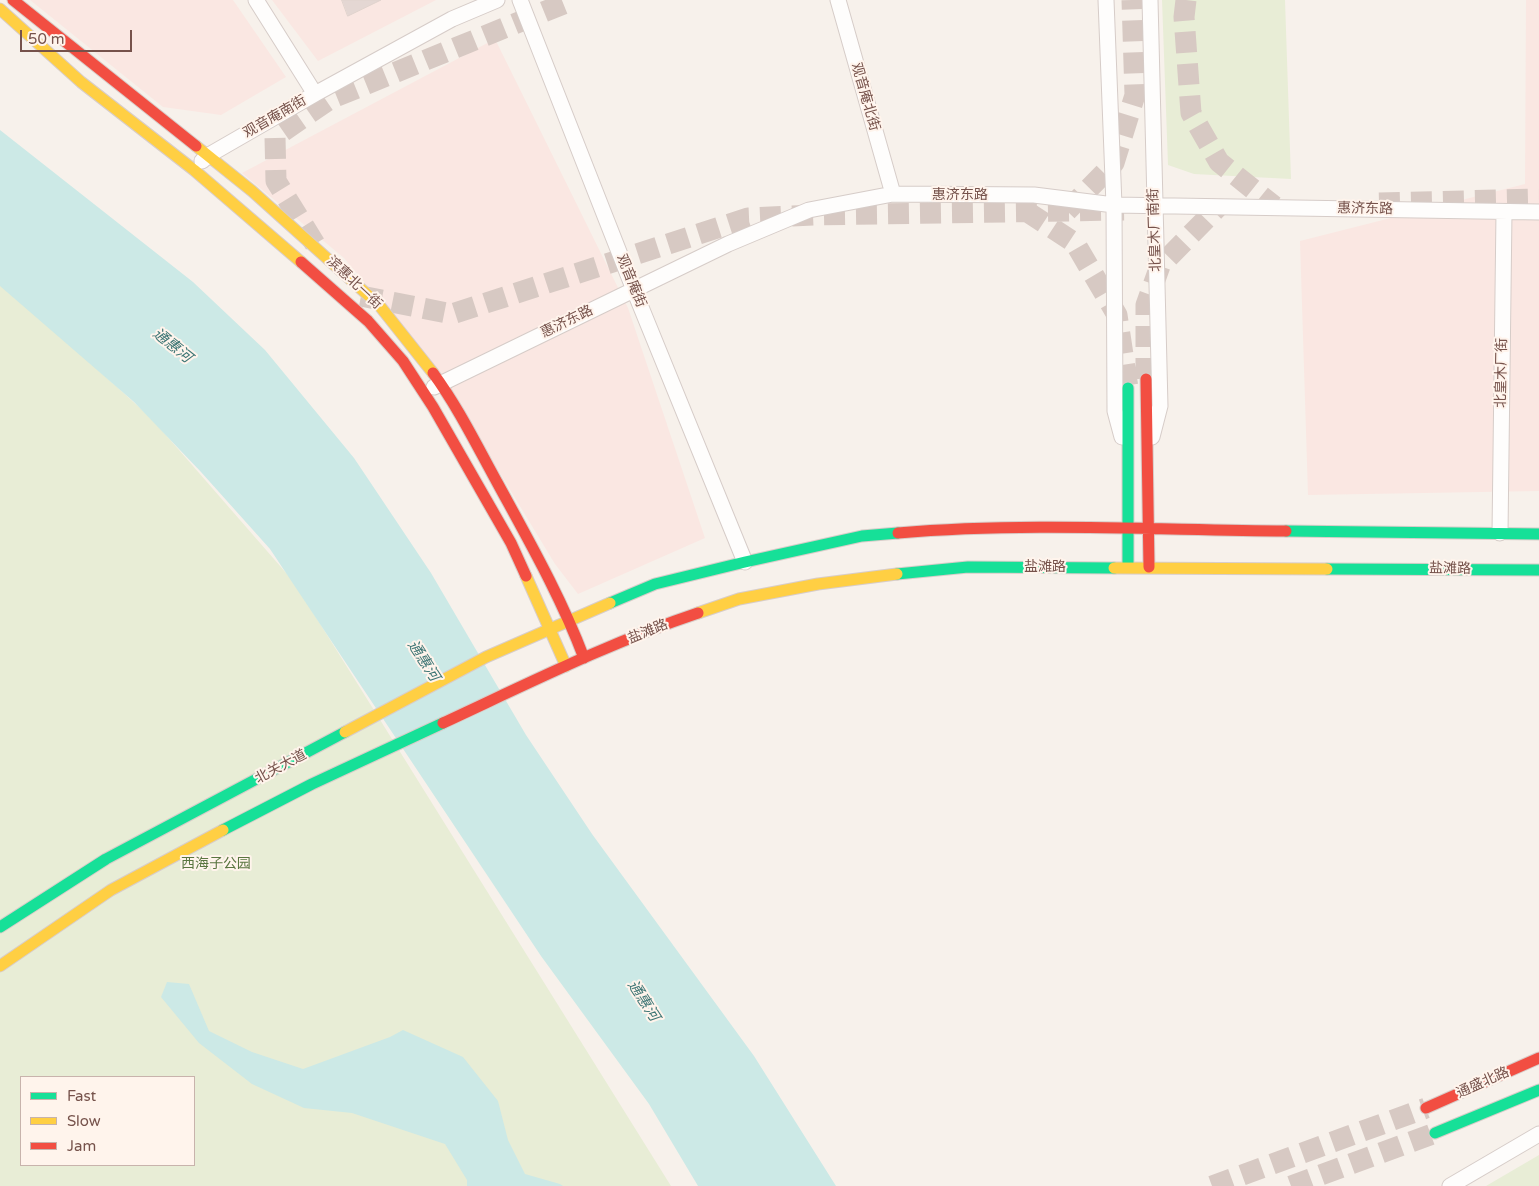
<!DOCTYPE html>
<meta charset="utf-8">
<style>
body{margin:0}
#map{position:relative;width:1539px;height:1186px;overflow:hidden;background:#f7f1eb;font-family:"Varela Round",sans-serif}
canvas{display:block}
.legend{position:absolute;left:20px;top:1076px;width:175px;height:90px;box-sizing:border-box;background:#fff4ec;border:1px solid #c8b3ac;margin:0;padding:6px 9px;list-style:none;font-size:15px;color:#76524b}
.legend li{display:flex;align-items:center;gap:10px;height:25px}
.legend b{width:25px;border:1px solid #c8b3ac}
.scale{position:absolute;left:20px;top:30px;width:112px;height:22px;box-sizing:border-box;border:2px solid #76524b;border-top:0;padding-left:6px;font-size:15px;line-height:18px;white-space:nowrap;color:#76524b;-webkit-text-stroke:4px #fff4ec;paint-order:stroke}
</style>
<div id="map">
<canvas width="1539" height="1186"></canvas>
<ul class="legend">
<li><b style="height:6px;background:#16e098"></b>Fast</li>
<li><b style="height:6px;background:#ffcf43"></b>Slow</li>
<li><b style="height:6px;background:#f24e42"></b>Jam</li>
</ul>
<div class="scale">50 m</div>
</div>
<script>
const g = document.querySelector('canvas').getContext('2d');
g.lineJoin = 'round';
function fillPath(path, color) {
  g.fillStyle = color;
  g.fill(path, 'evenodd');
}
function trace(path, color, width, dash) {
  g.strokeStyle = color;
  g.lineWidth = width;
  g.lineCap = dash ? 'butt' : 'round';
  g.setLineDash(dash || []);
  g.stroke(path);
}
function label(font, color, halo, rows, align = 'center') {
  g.font = font + ' "Varela Round","Noto Sans SC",sans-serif';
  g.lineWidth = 4;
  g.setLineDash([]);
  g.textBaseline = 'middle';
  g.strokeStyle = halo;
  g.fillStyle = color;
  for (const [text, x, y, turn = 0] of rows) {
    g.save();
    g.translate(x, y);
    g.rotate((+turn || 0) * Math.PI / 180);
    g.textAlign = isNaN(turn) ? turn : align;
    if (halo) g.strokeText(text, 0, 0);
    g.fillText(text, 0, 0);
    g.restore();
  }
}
const commercial = new Path2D(`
 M30,0H233L286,77L221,115L163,107Z
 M272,0H436L318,61Z
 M1526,0H1539V491L1308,495L1300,241L1525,184Z
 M495,39L628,308L705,538L578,594L555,564L438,371L344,258L242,173Z`);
const green = new Path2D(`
 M1162,0H1285L1291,179L1194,174L1168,165Z
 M0,280L152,419L294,582L671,1186H0ZM21,1077H194V1165H21Z
 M1539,1155V1186H1486Z`);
const water = new Path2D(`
 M0,130L193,282L265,350L354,458L431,573L526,735L592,834L754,1056L836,1186H698L649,1104L541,956L270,549L201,472L134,402L0,286Z
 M167,982L189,984L209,1031L252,1052L303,1069L390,1037L403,1030L463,1057L498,1101L508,1140L525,1174L560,1184L563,1186H467V1180L445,1144L352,1113L304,1108L252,1084L199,1043L161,997Z`);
const building = new Path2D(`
 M342,0H381L348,16Z`);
const secondaryTunnel = new Path2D(`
 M1186,0L1184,17L1191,113L1219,162L1274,206
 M1379,203L1539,199
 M1026,211L1075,243L1117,315L1128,388
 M1067,211L1114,163L1135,95L1132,0
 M315,244L276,181L275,137L330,99L573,0
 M361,296L452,314L748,218L816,215L1124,210
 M1146,379V305L1160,266L1218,207
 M1212,1186L1426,1108
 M1291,1186L1435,1133`);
const street = new Path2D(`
 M520,0L634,290L745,562
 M838,0L893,194
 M1106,0L1114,205L1115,411L1122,437
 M1150,0L1160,406L1152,437
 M315,94L452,19L497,0
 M202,161L209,155L315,94L256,0
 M434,387L728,244L809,210L893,194L1034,195L1114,205L1539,212
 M1500,533L1504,212
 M1450,1186L1539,1134`);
const fast = new Path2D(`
 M1128,388V567
 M1286,531L1539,534
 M1327,569L1539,570
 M897,574L968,567L1114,568
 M610,603L655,584L745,562L862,536L898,533
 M223,830L312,784L443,723
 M0,927L106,859L345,732
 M1435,1133L1539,1090`);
const slow = new Path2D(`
 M0,9L81,82L194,170L301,262
 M196,146L252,191L379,305L433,373
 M1114,568L1327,569
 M526,576L566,666
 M698,613L739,599L818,584L897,574
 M345,732L486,657L610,603
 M0,966L111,890L223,830`);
const jam = new Path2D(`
 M13,0L196,146
 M301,262L368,321L403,361L433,407L511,543L526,576
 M433,373C458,407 477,446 498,484C529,541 561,597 584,658
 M1146,379L1149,567
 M898,533C1027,522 1157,530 1286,531
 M443,723C527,684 611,642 698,613
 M1426,1108L1539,1058`);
const streetNames = [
 ["观音庵北街",865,97,74],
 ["观音庵南街",275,117,-30],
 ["惠济东路",960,195],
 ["惠济东路",1365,209,1],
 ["北皇木厂南街",1155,230,-92],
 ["观音庵街",631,281,68],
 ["滨惠北一街",354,283,43],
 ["惠济东路",567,322,-26],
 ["北皇木厂街",1502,373,-89],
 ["盐滩路",1045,567],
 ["盐滩路",1450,569,1],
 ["盐滩路",648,632,-22],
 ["北关大道",281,767,-28],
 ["通盛北路",1483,1083,-24]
];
const parkNames = [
 ["西海子公园",216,864]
];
const waterNames = [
 ["通惠河",172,346,39],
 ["通惠河",423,661,57],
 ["通惠河",643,1001,57]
];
fillPath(commercial, '#fae7e2');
fillPath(green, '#e8edd6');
fillPath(water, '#cce9e6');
fillPath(building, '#e4d7d3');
trace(building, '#e0d3cd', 1);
trace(secondaryTunnel, '#d7c9c3', 21, [21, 11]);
trace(street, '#d6ccc8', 17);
trace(fast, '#d8cdc9', 13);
trace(slow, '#d8cdc9', 13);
trace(jam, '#d8cdc9', 13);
trace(street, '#fefdfc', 15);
trace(fast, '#16e098', 11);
trace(slow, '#ffcf43', 11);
trace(jam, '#f24e42', 11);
label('14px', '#76524b', '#fff4ec', streetNames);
label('14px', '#5a7640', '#fff4ec', parkNames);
label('italic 15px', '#3b7473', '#fff4ec', waterNames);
</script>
